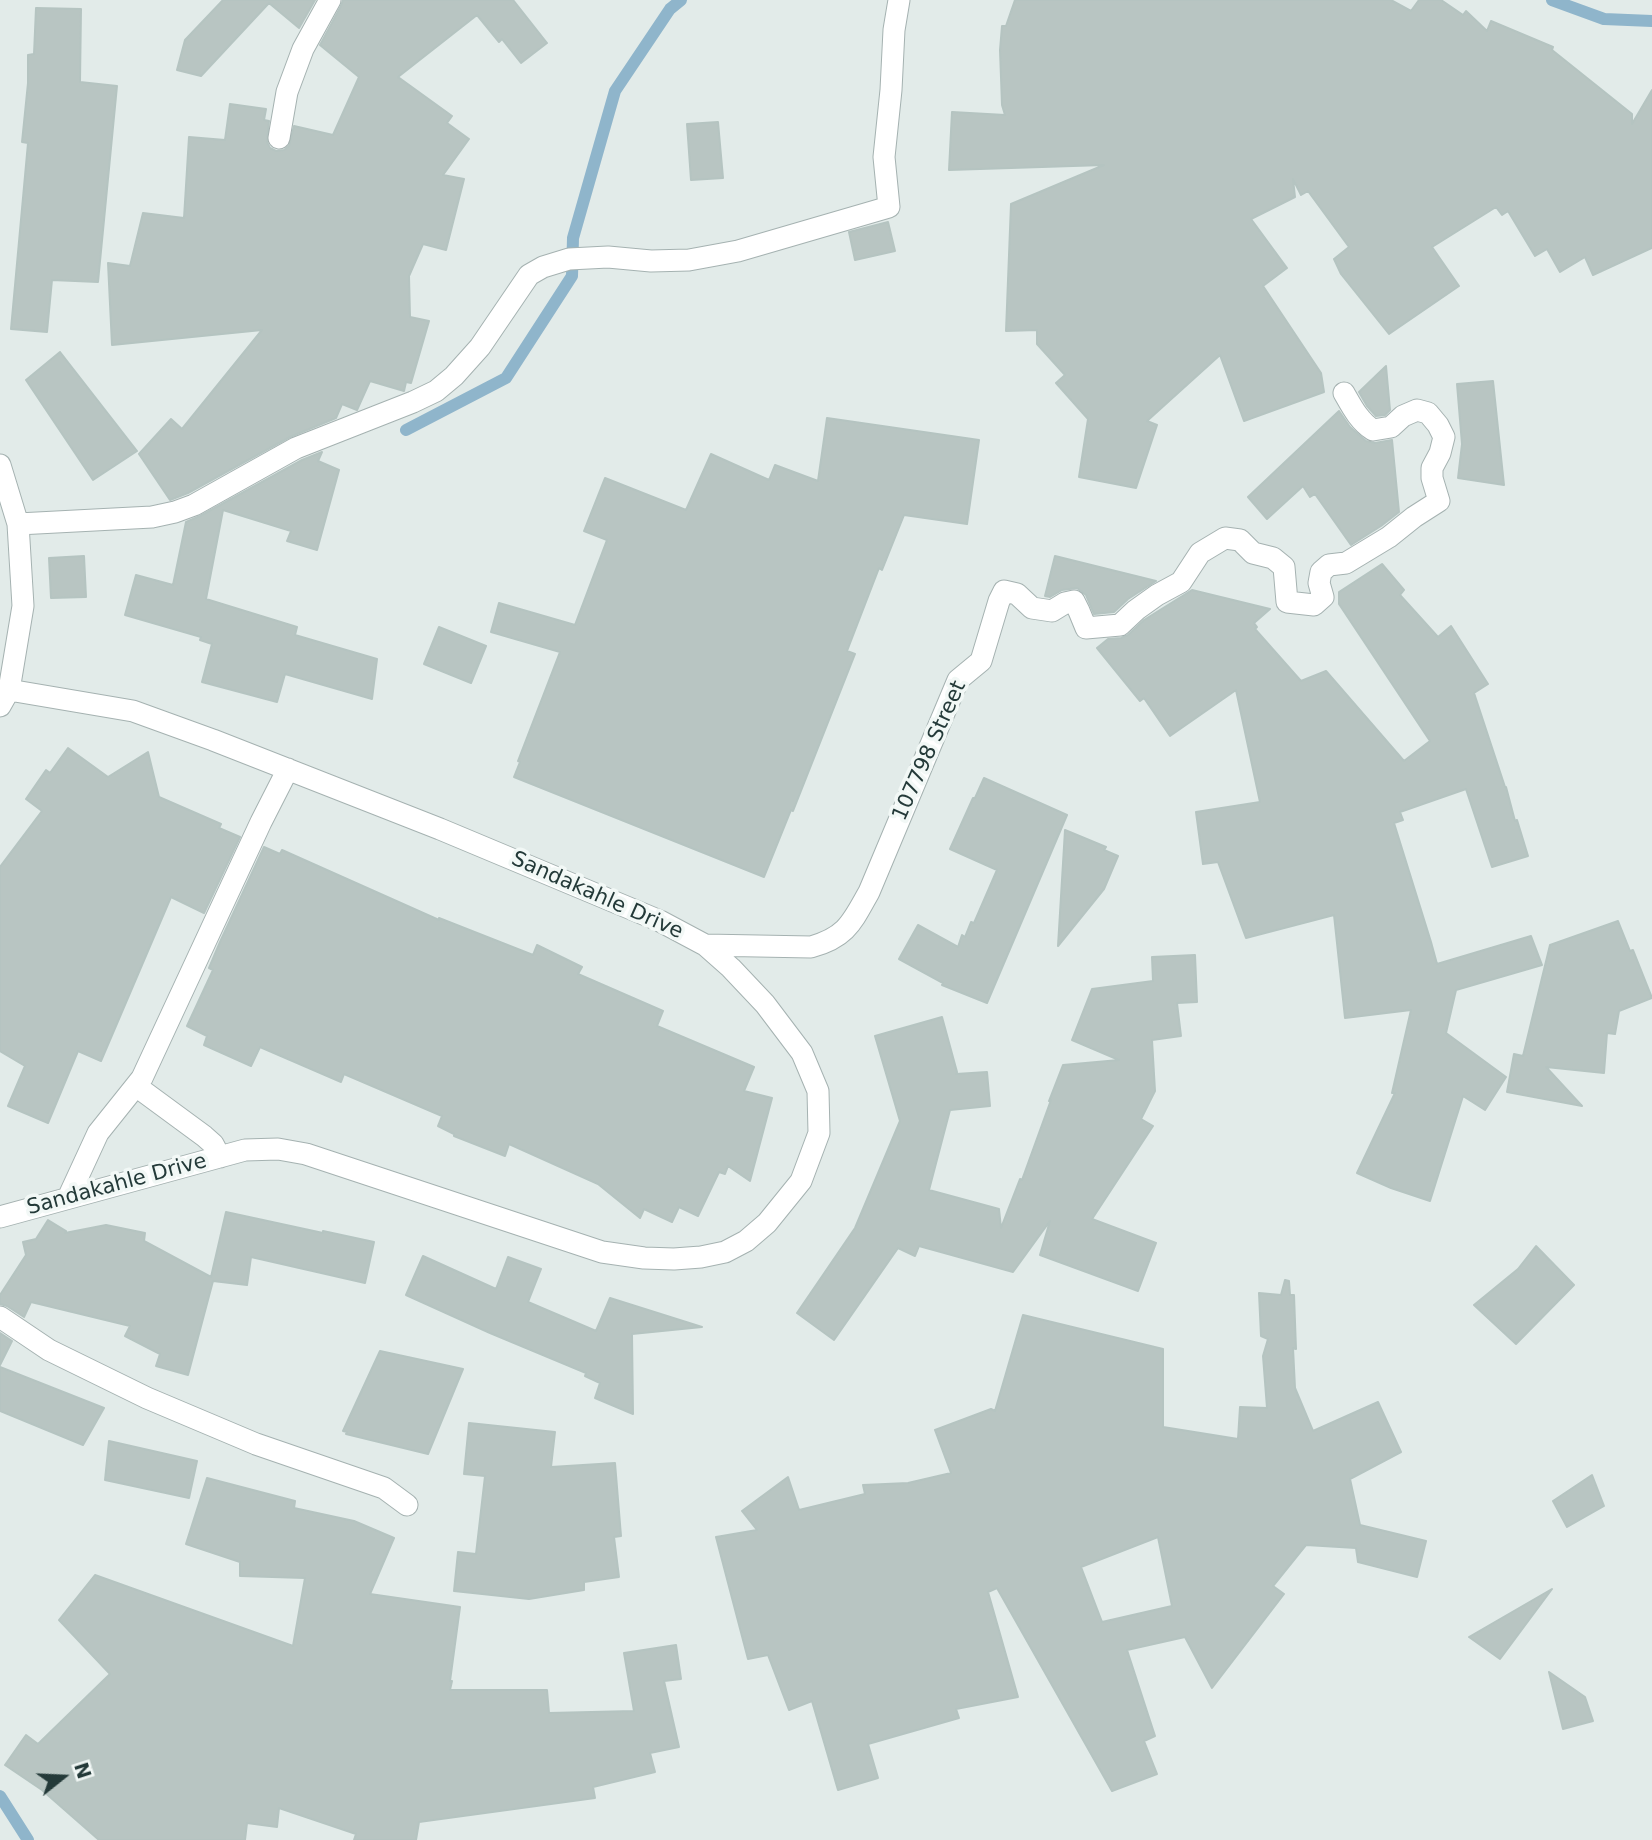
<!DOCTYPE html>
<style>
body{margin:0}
#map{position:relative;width:1652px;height:1840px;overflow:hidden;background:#e2ebe9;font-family:"DejaVu Sans",sans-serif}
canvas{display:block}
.north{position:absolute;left:28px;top:1742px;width:70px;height:70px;-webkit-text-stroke:5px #f2f8f6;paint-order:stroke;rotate:72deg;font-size:19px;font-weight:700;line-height:28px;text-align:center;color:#243a39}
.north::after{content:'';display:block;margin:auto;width:24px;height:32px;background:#243a39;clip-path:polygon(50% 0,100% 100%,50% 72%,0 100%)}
</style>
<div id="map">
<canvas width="1652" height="1840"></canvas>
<div class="north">N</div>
</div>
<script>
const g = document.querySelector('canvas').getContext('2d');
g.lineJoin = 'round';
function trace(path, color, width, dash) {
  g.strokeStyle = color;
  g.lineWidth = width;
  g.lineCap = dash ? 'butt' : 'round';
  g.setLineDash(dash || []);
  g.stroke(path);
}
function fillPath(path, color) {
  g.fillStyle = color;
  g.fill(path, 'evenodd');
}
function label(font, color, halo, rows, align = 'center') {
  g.font = font + ' "DejaVu Sans",sans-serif';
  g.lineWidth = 7;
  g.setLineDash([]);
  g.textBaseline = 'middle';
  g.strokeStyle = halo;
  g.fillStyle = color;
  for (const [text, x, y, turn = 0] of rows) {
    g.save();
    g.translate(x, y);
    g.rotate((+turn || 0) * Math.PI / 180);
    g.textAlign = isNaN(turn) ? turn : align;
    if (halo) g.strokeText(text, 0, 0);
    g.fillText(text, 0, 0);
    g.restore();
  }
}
const stream = new Path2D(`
 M1552,0L1604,19L1652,21
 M406,430L506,378L572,276L573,238L615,91L670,9L681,0
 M0,1796L28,1840`);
const building = new Path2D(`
 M223,0H315L299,28L269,3L201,76L177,70L185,40Z
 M343,0H513L547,43L521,63L502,39L499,42L477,15L398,77L452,116L447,123L469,139L443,175L464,179L446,250L423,244L409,276L410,317L429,321L411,383L406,382L404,391L370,381L357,410L342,404L336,418L290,437L188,493L170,500L139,454L171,419L182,429L262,330L112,345L108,263L130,266L143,213L184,218L189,137L225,140L230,104L266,109L264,120L269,121L267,142L270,148L276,151L284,150L289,146L294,126L333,135L359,77L320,45L341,6Z
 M1015,0H1391L1411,11L1419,0H1441L1463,15L1466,11L1487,31L1491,21L1553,47L1552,50L1632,114V124L1652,90V248L1593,275L1585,257L1560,272L1547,249L1535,256L1508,211L1502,215L1496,207L1432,247L1459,286L1389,334L1341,274L1334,259L1349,247L1308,191L1301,195L1293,179L1295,197L1251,219L1287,268L1263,286L1321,373L1324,392L1244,421L1220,355L1147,421L1157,425L1136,488L1079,477L1088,419L1056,383L1065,375L1037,344V330L1006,331L1011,204L1104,165L949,170L952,112L1005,115L1002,105L1000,50L1002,26H1006Z
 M36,8L81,9L80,82L117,86L98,282L52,280L47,332L11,329L28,143L22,142L28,83V55L34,54Z
 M718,122L723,178L691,180L687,124Z
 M888,222L895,251L855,260L849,232Z
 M60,352L137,451L93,480L26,380Z
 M1386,366L1390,410L1385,415L1376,416L1367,406L1359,392Z
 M1493,381L1504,485L1458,478L1462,444L1457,384Z
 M1339,411L1350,427L1366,441L1375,443L1392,440L1399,512L1381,526L1351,545L1315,494L1310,497L1303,486L1267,519L1248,497Z
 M827,418L979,440L967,524L904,515L882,570L879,568L847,651L855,654L793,811L791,810L764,877L514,777L520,762L518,761L560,652L491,632L499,603L575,625L607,540L584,531L605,478L686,510L711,454L769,480L775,465L818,481Z
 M322,452L318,461L339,470L317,550L287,541L291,531L223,510L206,599L297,627L295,635L377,659L372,699L285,674L277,702L202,682L212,644L200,640L201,637L125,615L136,575L173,585L186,522L200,516L302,460Z
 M84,556L86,597L51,598L49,558Z
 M1055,556L1156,581L1128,599L1114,612L1094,614L1086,595L1077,588L1062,590L1050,597L1045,596Z
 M1382,564L1404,590L1400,595L1438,637L1451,626L1488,684L1474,693L1505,787H1506L1515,821L1517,820L1528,856L1492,867L1466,789L1400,812L1403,820L1394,823L1431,942L1437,964L1531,936L1542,965L1456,990L1446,1033L1506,1077L1485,1110L1463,1096L1430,1201L1391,1188L1357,1173L1395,1093H1392L1411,1010L1345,1018L1334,915L1246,938L1218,862L1203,864L1196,812L1260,802L1236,690L1170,736L1144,698L1140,701L1097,648L1108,639L1121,638L1128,635L1144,620L1192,590L1270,609L1254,623L1257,627L1255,629L1301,681L1326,671L1404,761L1430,741L1339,604V592Z
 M439,627L486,646L471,683L424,664Z
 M68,748L108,777L148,752L159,797L221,824L219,828L240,837L204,913L171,897L101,1061L78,1051L48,1123L8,1106L25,1066L0,1051V867L42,811L26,799L46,770L50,773Z
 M984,778L1067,815L987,1003L942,985L943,983L899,959L918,925L958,947L962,935L965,937L971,922L974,923L997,870L950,849L973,798H975Z
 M1065,830L1106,847L1104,850L1118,856L1104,889L1058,946Z
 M264,847L280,854L282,850L439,920V918L533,955L537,945L582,967L578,974L663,1011L657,1026L754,1067L744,1091L772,1098L750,1181L728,1166L725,1174L719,1172L698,1216L679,1207L672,1222L644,1209L640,1218L598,1184L509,1144L505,1156L454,1136V1134L438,1126L442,1116L344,1074L341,1082L260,1047L251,1066L204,1045L207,1036L187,1026L213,970L209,968L220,942Z
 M1618,921L1630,951L1633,950L1652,998L1619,1011L1615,1034L1607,1033L1604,1073L1546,1067L1582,1106L1507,1092L1514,1054L1523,1056L1550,945Z
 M1195,955L1197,1002L1177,1003L1181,1036L1152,1040L1155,1091L1141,1119L1153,1126L1092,1219L1156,1243L1138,1291L1040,1255L1050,1221L1013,1272L919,1246L915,1256L898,1248L834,1340L797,1313L855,1228L900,1121L875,1036L942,1017L957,1072L956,1074L987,1072L990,1106L950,1110L929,1190L999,1209L1001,1228L1020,1179L1022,1180L1051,1100L1049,1101L1063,1065L1119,1060L1072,1040L1092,989L1153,981L1152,957Z
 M226,1212L323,1233V1231L374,1242L365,1283L251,1257L247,1285L213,1281L188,1375L156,1366L160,1354L125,1336L130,1326L31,1302L24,1317L7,1306L0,1304V1295L26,1255L23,1242L36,1239L48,1220L66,1231L65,1233L106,1225L145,1233L144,1241L211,1277Z
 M1536,1246L1574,1285L1516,1344L1474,1305L1518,1269Z
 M423,1256L496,1289L508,1257L541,1269L528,1302L596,1331L610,1298L702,1327L632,1334L633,1414L595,1398L600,1383L585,1376L586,1373L490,1333L406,1295Z
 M1285,1280L1289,1281L1290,1295H1294L1296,1349L1293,1348L1295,1388L1313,1431L1378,1402L1401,1452L1350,1479L1360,1525L1426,1541L1417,1577L1358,1562L1356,1548L1306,1545L1273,1586L1284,1594L1212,1688L1185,1637L1127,1650L1155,1736L1144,1741L1157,1774L1112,1791L997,1588L988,1592L1018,1697L956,1709L959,1718L868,1744L878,1778L838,1790L812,1701L789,1710L768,1655L748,1659L716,1537L757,1530L742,1511L788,1477L799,1510L865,1494L863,1485L908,1483L951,1473L935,1430L991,1409L995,1411L1023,1315L1163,1349V1427L1238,1439L1240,1407L1267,1408L1263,1356L1268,1339L1261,1336L1259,1293L1281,1295ZM1158,1537L1172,1606L1102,1622L1081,1567Z
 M0,1333L12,1341L0,1365Z
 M380,1351L463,1369L428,1454L346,1434L347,1432L343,1431Z
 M0,1367L104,1408L83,1445L0,1411Z
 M469,1423L555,1432L551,1467L615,1463L621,1536L614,1537L619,1577L584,1582V1590L529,1599L454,1591L458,1552L476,1554L485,1476L464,1474Z
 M109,1441L197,1461L189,1498L105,1480Z
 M1592,1475L1604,1506L1567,1527L1553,1501Z
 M207,1478L295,1501L294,1508L354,1521L394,1538L370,1594L460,1607L450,1681H452L450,1690H547L549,1713L634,1711L624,1653L676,1645L681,1679L664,1681L679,1747L650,1753L655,1772L593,1787L595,1798L419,1822L416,1840H354L356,1834L279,1808L277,1827L247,1823L245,1840H99L42,1790L5,1765L26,1735L38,1744L110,1674L59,1620L95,1575L293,1646L305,1578L240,1576V1562L186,1544Z
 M1552,1589L1500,1659L1469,1637Z
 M1549,1672L1585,1697L1593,1721L1563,1729Z`);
const minor = new Path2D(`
 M279,138L287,92L303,49L330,0
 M0,465L18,524L23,606L9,690L0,706
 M18,524L152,517L175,512L194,505L296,448L413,402L436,391L454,376L480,347L529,275L543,267L569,259L608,257L651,261L689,260L738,251L889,207L884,157L891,90L894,30L899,0
 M705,945L811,947C847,937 852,922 869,892L958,680L981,661L999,601L1004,591L1017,594L1032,608L1052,611L1065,603L1074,601L1079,611L1086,628L1120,625L1136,610L1157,595L1181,582L1200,553L1225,538L1240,540L1253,553L1273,558L1284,567L1287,602L1314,605L1323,597L1319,583L1321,572L1329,565L1346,563L1389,537L1414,517L1439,501L1432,478V468L1440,453L1444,437L1438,425L1428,413L1417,410L1403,416L1391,427L1373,430C1359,421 1352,407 1344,393
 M136,1086L204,1136L213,1144L220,1157
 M68,1198L98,1133L142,1078L261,822L288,769
 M0,1217L245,1150L278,1149L306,1154L602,1252L644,1258L674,1259L701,1257L725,1252L746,1241L767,1223L801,1181L819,1133L818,1091L802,1053L765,1004L731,968L705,945L660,921L440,829L213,740L133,711L9,690
 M0,1317L49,1350L147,1398L256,1444L384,1488L407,1505`);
const streetNames = [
 ["107798 Street",930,751,-66],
 ["Sandakahle Drive",597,896,24],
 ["Sandakahle Drive",117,1185,-15]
];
trace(stream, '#8fb5cb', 12);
fillPath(building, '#b8c5c2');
trace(building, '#b5c4c1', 2);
trace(minor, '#a5b2b1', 23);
trace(minor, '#fff', 21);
label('21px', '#243a39', '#f2f8f6', streetNames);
</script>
